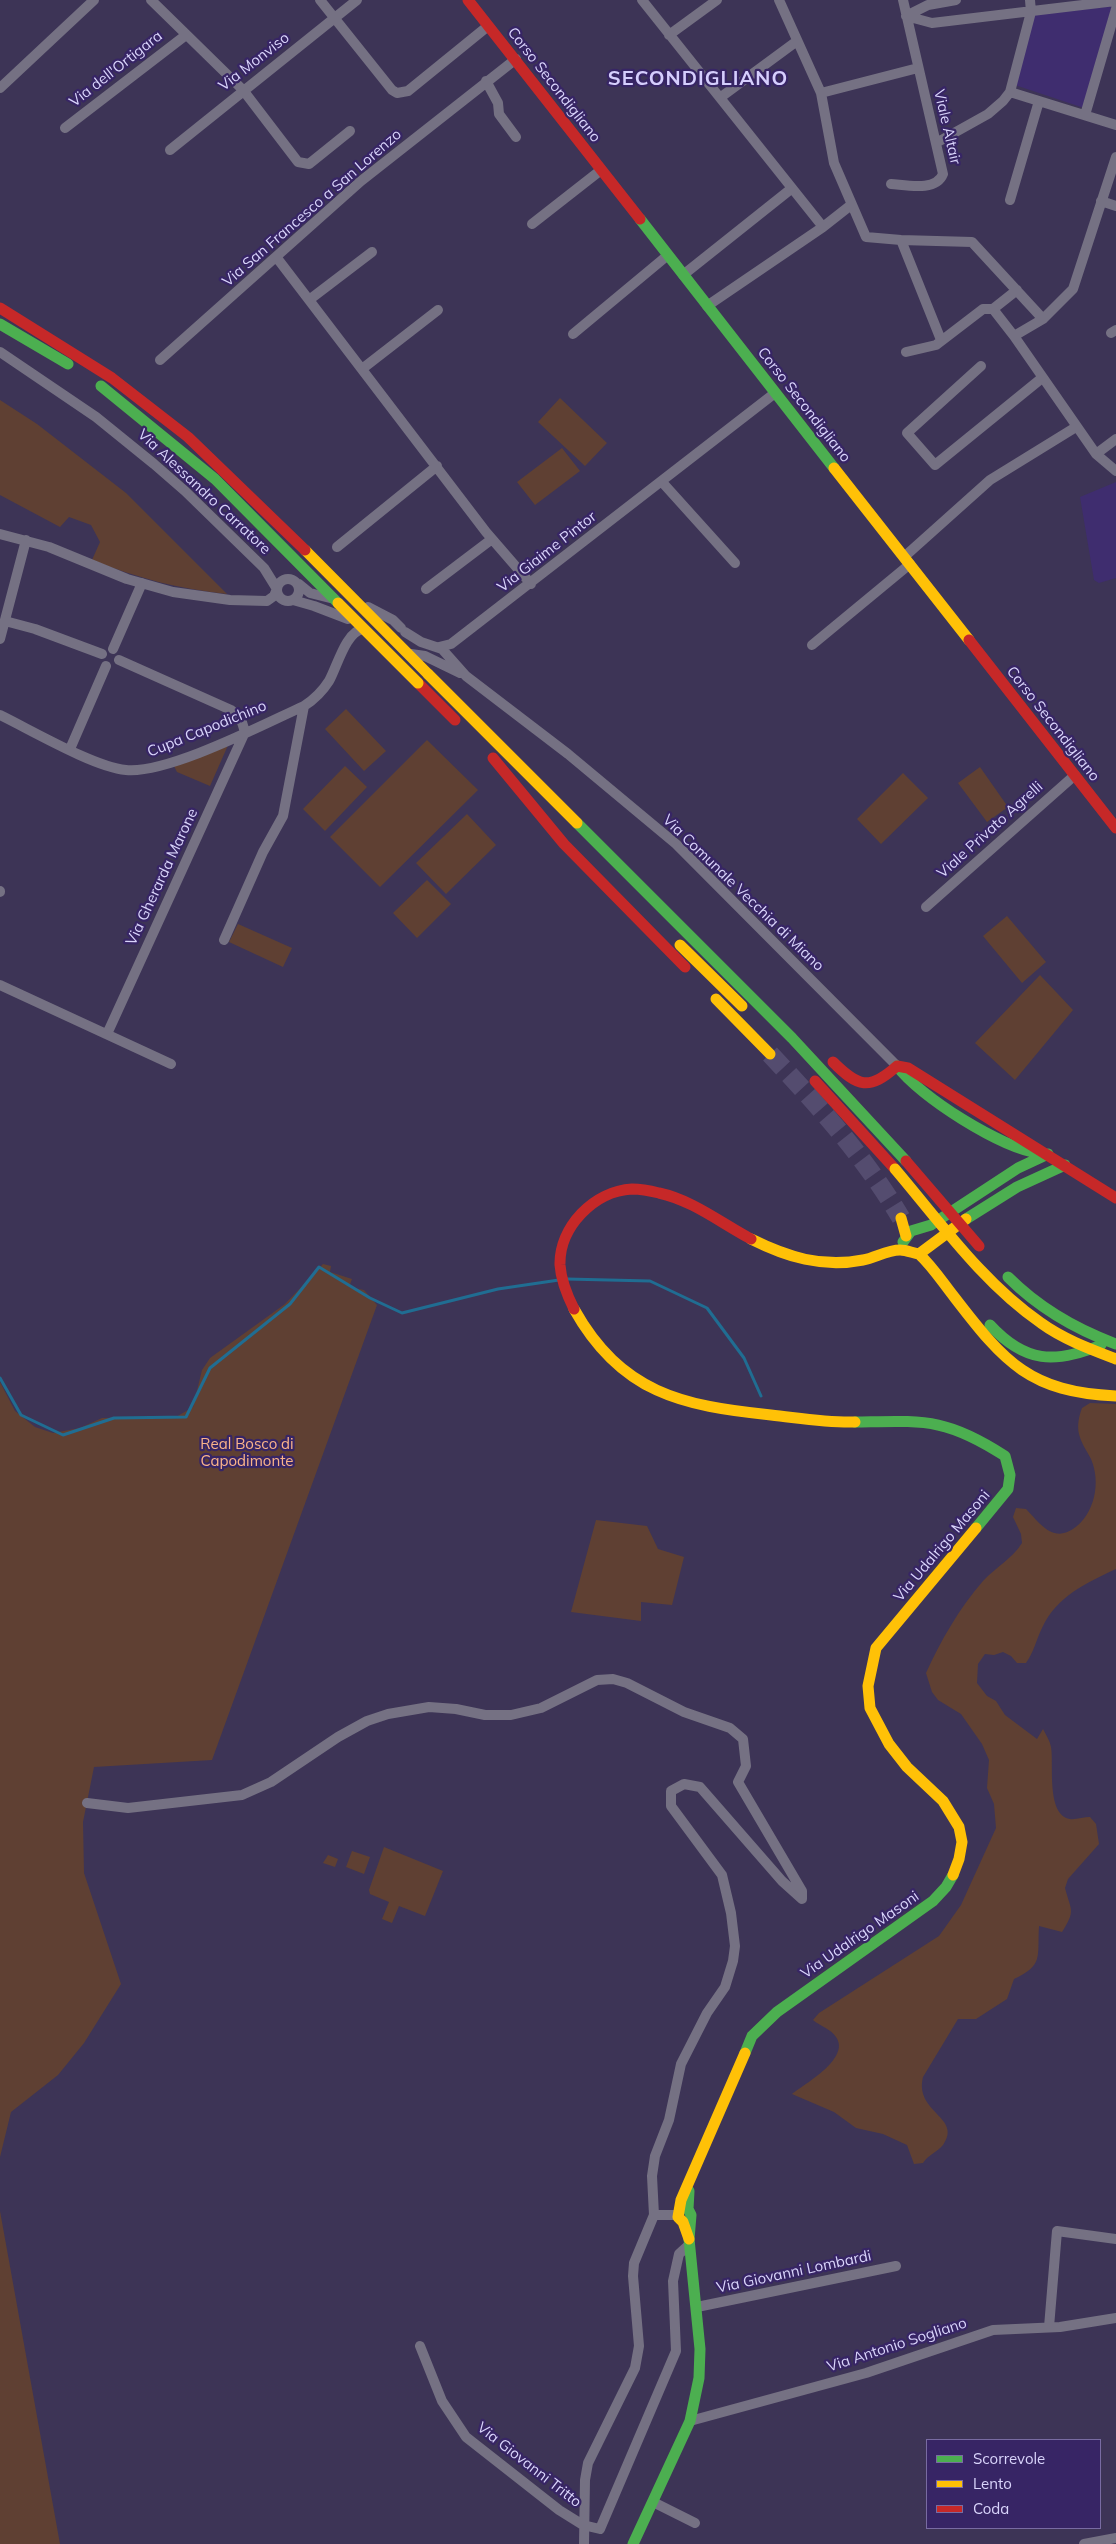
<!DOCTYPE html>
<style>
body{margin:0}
#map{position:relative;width:1116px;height:2544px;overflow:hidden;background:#3d3456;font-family:Mulish,sans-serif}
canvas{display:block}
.legend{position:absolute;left:926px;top:2439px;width:175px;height:90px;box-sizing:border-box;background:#372565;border:1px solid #786ba1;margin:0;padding:6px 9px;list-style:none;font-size:15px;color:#d9d4fb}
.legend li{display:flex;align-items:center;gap:10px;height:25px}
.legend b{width:25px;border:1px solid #786ba1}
</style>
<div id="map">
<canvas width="1116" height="2544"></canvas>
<ul class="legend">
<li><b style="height:6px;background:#4caf50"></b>Scorrevole</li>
<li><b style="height:6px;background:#ffc107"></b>Lento</li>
<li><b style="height:6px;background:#c62828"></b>Coda</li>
</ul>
</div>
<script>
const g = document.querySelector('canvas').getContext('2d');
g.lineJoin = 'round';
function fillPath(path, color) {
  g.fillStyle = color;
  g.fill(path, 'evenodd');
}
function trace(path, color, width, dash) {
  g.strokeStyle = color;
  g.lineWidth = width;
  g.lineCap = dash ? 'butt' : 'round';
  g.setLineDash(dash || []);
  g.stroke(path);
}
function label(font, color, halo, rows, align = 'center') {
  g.font = font + ' Mulish,sans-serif';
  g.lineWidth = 4.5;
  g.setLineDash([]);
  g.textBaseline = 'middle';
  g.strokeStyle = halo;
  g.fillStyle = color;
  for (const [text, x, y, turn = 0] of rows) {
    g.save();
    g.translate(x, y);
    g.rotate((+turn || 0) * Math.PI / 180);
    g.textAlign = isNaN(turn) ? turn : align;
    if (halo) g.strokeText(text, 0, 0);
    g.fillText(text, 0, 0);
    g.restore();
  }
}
const built = new Path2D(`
 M1114,6L1084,108L1015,85L1034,15Z
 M1116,482V578L1099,583L1094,580L1080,497Z`);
const green = new Path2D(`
 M560,398L607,443L585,466L538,422Z
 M0,400L37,424L126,493L227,594C178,589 138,578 92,560L100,542L91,525L69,517L60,527L0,495Z
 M562,448L580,471L535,505L517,482Z
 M346,709L386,751L364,771L325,729Z
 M427,740L478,790L380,887L330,837Z
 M229,743L210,786L177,772L174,766Z
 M345,766L367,787L325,831L303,809Z
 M980,767L1008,807L987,822L958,783Z
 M903,773L928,798L881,844L857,819Z
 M467,814L496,845L446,894L416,863Z
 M427,880L451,904L417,938L393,913Z
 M1007,916L1046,962L1022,983L983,936Z
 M238,924L292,948L283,967L229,942Z
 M1040,975L1073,1010L1015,1080L975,1043Z
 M323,1264L331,1266L330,1272L352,1279L349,1287L364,1290L377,1305L212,1760L94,1767L83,1822L84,1873L121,1984L84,2043L58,2075L11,2112L0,2157V1382L15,1411L35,1427L53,1433L80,1428L102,1418L176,1417L193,1407L202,1370L210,1358L285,1304Z
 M1090,1403L1116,1404V1569C1086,1583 1057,1596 1042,1628C1036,1640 1034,1652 1026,1663H1017L1011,1656L1003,1652L994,1655L985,1654L978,1664L977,1683L987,1696L996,1701L1005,1715L1037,1739L1043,1729C1046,1735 1050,1741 1051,1747C1054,1764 1046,1815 1070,1819C1075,1820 1084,1817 1090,1817L1096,1824L1099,1844L1068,1879L1065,1888C1071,1911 1076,1910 1062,1932L1039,1926C1037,1957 1044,1965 1014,1979L1007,1999L976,2019H958L923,2077C914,2113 963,2117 943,2145C937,2152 928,2155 923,2163L914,2164L907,2145L883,2134L856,2128L834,2112L792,2094C805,2084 851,2058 836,2037C831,2029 820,2026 813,2020L819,2013L939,1936L961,1905L996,1828L994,1804L987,1788L989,1760L982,1744L961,1714L938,1700L932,1692L926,1673C940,1642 960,1607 983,1581C996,1567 1012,1559 1022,1543L1021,1534L1013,1517L1016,1508L1026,1509C1039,1522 1052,1543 1073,1529C1095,1514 1101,1482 1091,1459C1087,1451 1081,1443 1079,1434C1077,1425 1079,1416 1082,1408Z
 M596,1520L647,1526L658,1549L684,1557L672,1605L641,1602V1621L571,1612Z
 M384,1847L443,1871L425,1916L399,1906L392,1923L382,1919L389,1902L370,1894L369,1890Z
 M352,1851L370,1857L364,1874L346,1867Z
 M328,1855L338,1859L335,1867L323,1863Z
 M0,2211L60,2544H0Z`);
const stream = new Path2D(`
 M567,1279L650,1281L707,1308L744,1358L761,1396
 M0,1378L21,1415L63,1435L114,1418L186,1417L210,1368L290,1304L319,1267L370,1298L402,1313L498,1289L559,1280`);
const highwayTunnel = new Path2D(`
 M770,1054C819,1106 865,1157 901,1218`);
const street = new Path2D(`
 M151,0L243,90L298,162L309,164L350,131
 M320,0L392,90L397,93L408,91L488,26
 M642,0L823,227
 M779,0L821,93L834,163L866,237L901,240L972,242L1043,319L1014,336L993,309L1017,290
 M906,16L932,23L1116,1
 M906,16L928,5L956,0
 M669,35L717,0
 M486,81L498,103L499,114L516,137
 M0,88L94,0
 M1010,92L1116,125
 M821,93L918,68
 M721,97L797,41
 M1085,115L1116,9
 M65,128L186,35
 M936,143L988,114L1003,101L1010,92L1031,12L1030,0
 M170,150L357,0
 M891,184C906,185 936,192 943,174L903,0
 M1010,200L1039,101
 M1101,201L1116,206
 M532,224L601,170
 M901,240L941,340
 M277,258L486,532L531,584
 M683,275L791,189
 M309,300L372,252
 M707,306L823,227L851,205
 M1043,319L1073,289L1116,157
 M1111,333L1116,330
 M573,334L668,255
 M1014,336L1096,454L1116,471
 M0,352L96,417L154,464L185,491L264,568L277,589
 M906,352L936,345L983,309H993
 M160,360L361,181L516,59
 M981,366L907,433L935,465L1042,378
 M362,369L438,310
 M1096,454L1116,439
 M662,482L735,563
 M0,534L49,547L127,579L173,592L230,600L267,601L274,596L277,589
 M337,547L437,466
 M904,557L990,480L1076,427
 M277 590a11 11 0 1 1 22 0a11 11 0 1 1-22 0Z
 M299,584L310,593L330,598
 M426,589L492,539
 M293,600L314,606L348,619
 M368,607L393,620L401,628
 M5,621L35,629L102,654
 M405,632L421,642L442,649L466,676L568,754L676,844L897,1066
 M0,639L26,540
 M812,645L910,564
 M439,647L451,644L775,393
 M113,649L142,583
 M411,654L425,656L460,673
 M119,660L231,710L241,719L245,732
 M0,715C31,730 94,767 126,770C168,774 262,725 304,706C315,699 322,692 329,681C337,667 346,631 363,629
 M70,749L106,666
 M0,892V891
 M926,907L1075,775
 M224,940L263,852L283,816L304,706
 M0,985L171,1064
 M107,1034L245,732
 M87,1803L128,1808L242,1795L271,1782L338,1737L367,1721L388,1714L429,1707L456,1709L485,1715H511L541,1708L597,1680L613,1679L627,1683L684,1712L730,1728L743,1739L746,1766L738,1782L802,1891V1899L782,1881L700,1787L684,1784L671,1791V1806L722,1875L731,1913L735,1946L733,1961L725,1987L707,2013L681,2064L669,2120L655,2156L652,2176L654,2215L634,2263L633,2276L639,2346L635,2368L588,2463L585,2480L584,2544
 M654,2215H677
 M697,2307L896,2266
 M1049,2327L1057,2231L1116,2239
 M420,2346L442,2401L466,2437L559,2510L583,2525L600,2529L676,2351L673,2281L679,2254L690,2244
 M690,2421L866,2373L993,2330L1060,2327L1116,2318
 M653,2502L695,2523
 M1084,2544L1116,2538`);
const fast = new Path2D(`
 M640,219L834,468
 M577,823L792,1038L906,1161
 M897,1066C920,1097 1001,1148 1039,1153
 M966,1219L1017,1187L1065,1165
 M903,1242L911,1231L931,1225L1018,1168L1048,1154
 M990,1325C1025,1363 1055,1364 1101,1345
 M855,1422C923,1421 945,1417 1005,1456L1010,1475L1008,1489L976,1528
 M745,2053L752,2036L777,2012L933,1901L946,1887L953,1875
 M633,2544L690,2421L699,2378L700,2349L689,2239L691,2215L688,2209L689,2191`);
const slow = new Path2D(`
 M834,468L969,640
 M428,674L577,823
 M680,945L742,1006
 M716,999L770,1054
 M901,1218L906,1236
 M751,1239C787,1257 822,1268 863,1260C875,1258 887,1250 900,1250C906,1250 913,1253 919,1254L966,1219
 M919,1254C933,1267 943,1283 955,1298C1005,1363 1030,1392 1116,1396
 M574,1309C621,1393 682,1406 771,1415C799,1418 827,1423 855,1422
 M953,1875L959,1859L962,1842L959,1827L943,1801L907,1767L889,1744L870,1708L868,1686L876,1648L976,1528
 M689,2239L683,2222L678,2217L681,2200L745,2053`);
const jam = new Path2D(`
 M468,0L640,219
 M969,640L1116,828
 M418,683L455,720
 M493,758L564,844L685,967
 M833,1062C858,1087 869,1091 897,1066
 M897,1066L908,1068L1116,1198
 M815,1081L895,1169
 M574,1309C567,1295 561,1280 560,1265C559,1227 594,1191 632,1189C640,1189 651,1191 659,1193C692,1200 721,1223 751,1239`);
const fastBridge = new Path2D(`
 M0,324L68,364
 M101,386L215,479L338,603
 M1008,1277C1039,1308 1075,1329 1116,1344`);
const slowBridge = new Path2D(`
 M305,550L428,674
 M338,603L418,683
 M895,1169C940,1222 983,1283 1041,1323C1063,1339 1090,1349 1116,1359`);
const jamBridge = new Path2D(`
 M0,308L112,378L188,437L305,550
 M906,1161L979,1246`);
const streetNames = [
 ["Via Monviso",254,62,-38],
 ["Via dell'Ortigara",116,69,-38],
 ["Corso Secondigliano",554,85,52],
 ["Viale Altair",947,127,77],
 ["Via San Francesco a San Lorenzo",312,208,-41],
 ["Corso Secondigliano",804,405,52],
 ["Via Alessandro Carratore",204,492,43],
 ["Via Giaime Pintor",547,552,-38],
 ["Corso Secondigliano",1053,724,52],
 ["Cupa Capodichino",207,729,-22],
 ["Viale Privato Agrelli",990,830,-42],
 ["Via Gherarda Marone",162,877,-65],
 ["Via Comunale Vecchia di Miano",743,893,44],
 ["Via Udalrigo Masoni",942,1546,-50],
 ["Via Udalrigo Masoni",860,1935,-35],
 ["Via Giovanni Lombardi",794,2272,-12],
 ["Via Antonio Sogliano",897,2345,-18],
 ["Via Giovanni Tritto",529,2465,38]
];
const parkNames = [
 ["Real Bosco di",247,1444],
 ["Capodimonte",247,1461]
];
const districtNames = [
 ["SECONDIGLIANO",698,79]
];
fillPath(built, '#3f2d6f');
fillPath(green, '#5f4033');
trace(stream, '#206d92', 3);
trace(highwayTunnel, '#544c6f', 19, [19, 9]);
trace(street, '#757183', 10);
trace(fast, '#4caf50', 11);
trace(slow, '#ffc107', 11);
trace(jam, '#c62828', 11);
trace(fastBridge, '#4caf50', 11);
trace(slowBridge, '#ffc107', 11);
trace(jamBridge, '#c62828', 11);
label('15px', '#d9d4fb', '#372565', streetNames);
label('15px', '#fbb489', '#372565', parkNames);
g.letterSpacing = '1px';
label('bold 20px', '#d5cefd', '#372565', districtNames);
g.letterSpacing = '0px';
</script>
